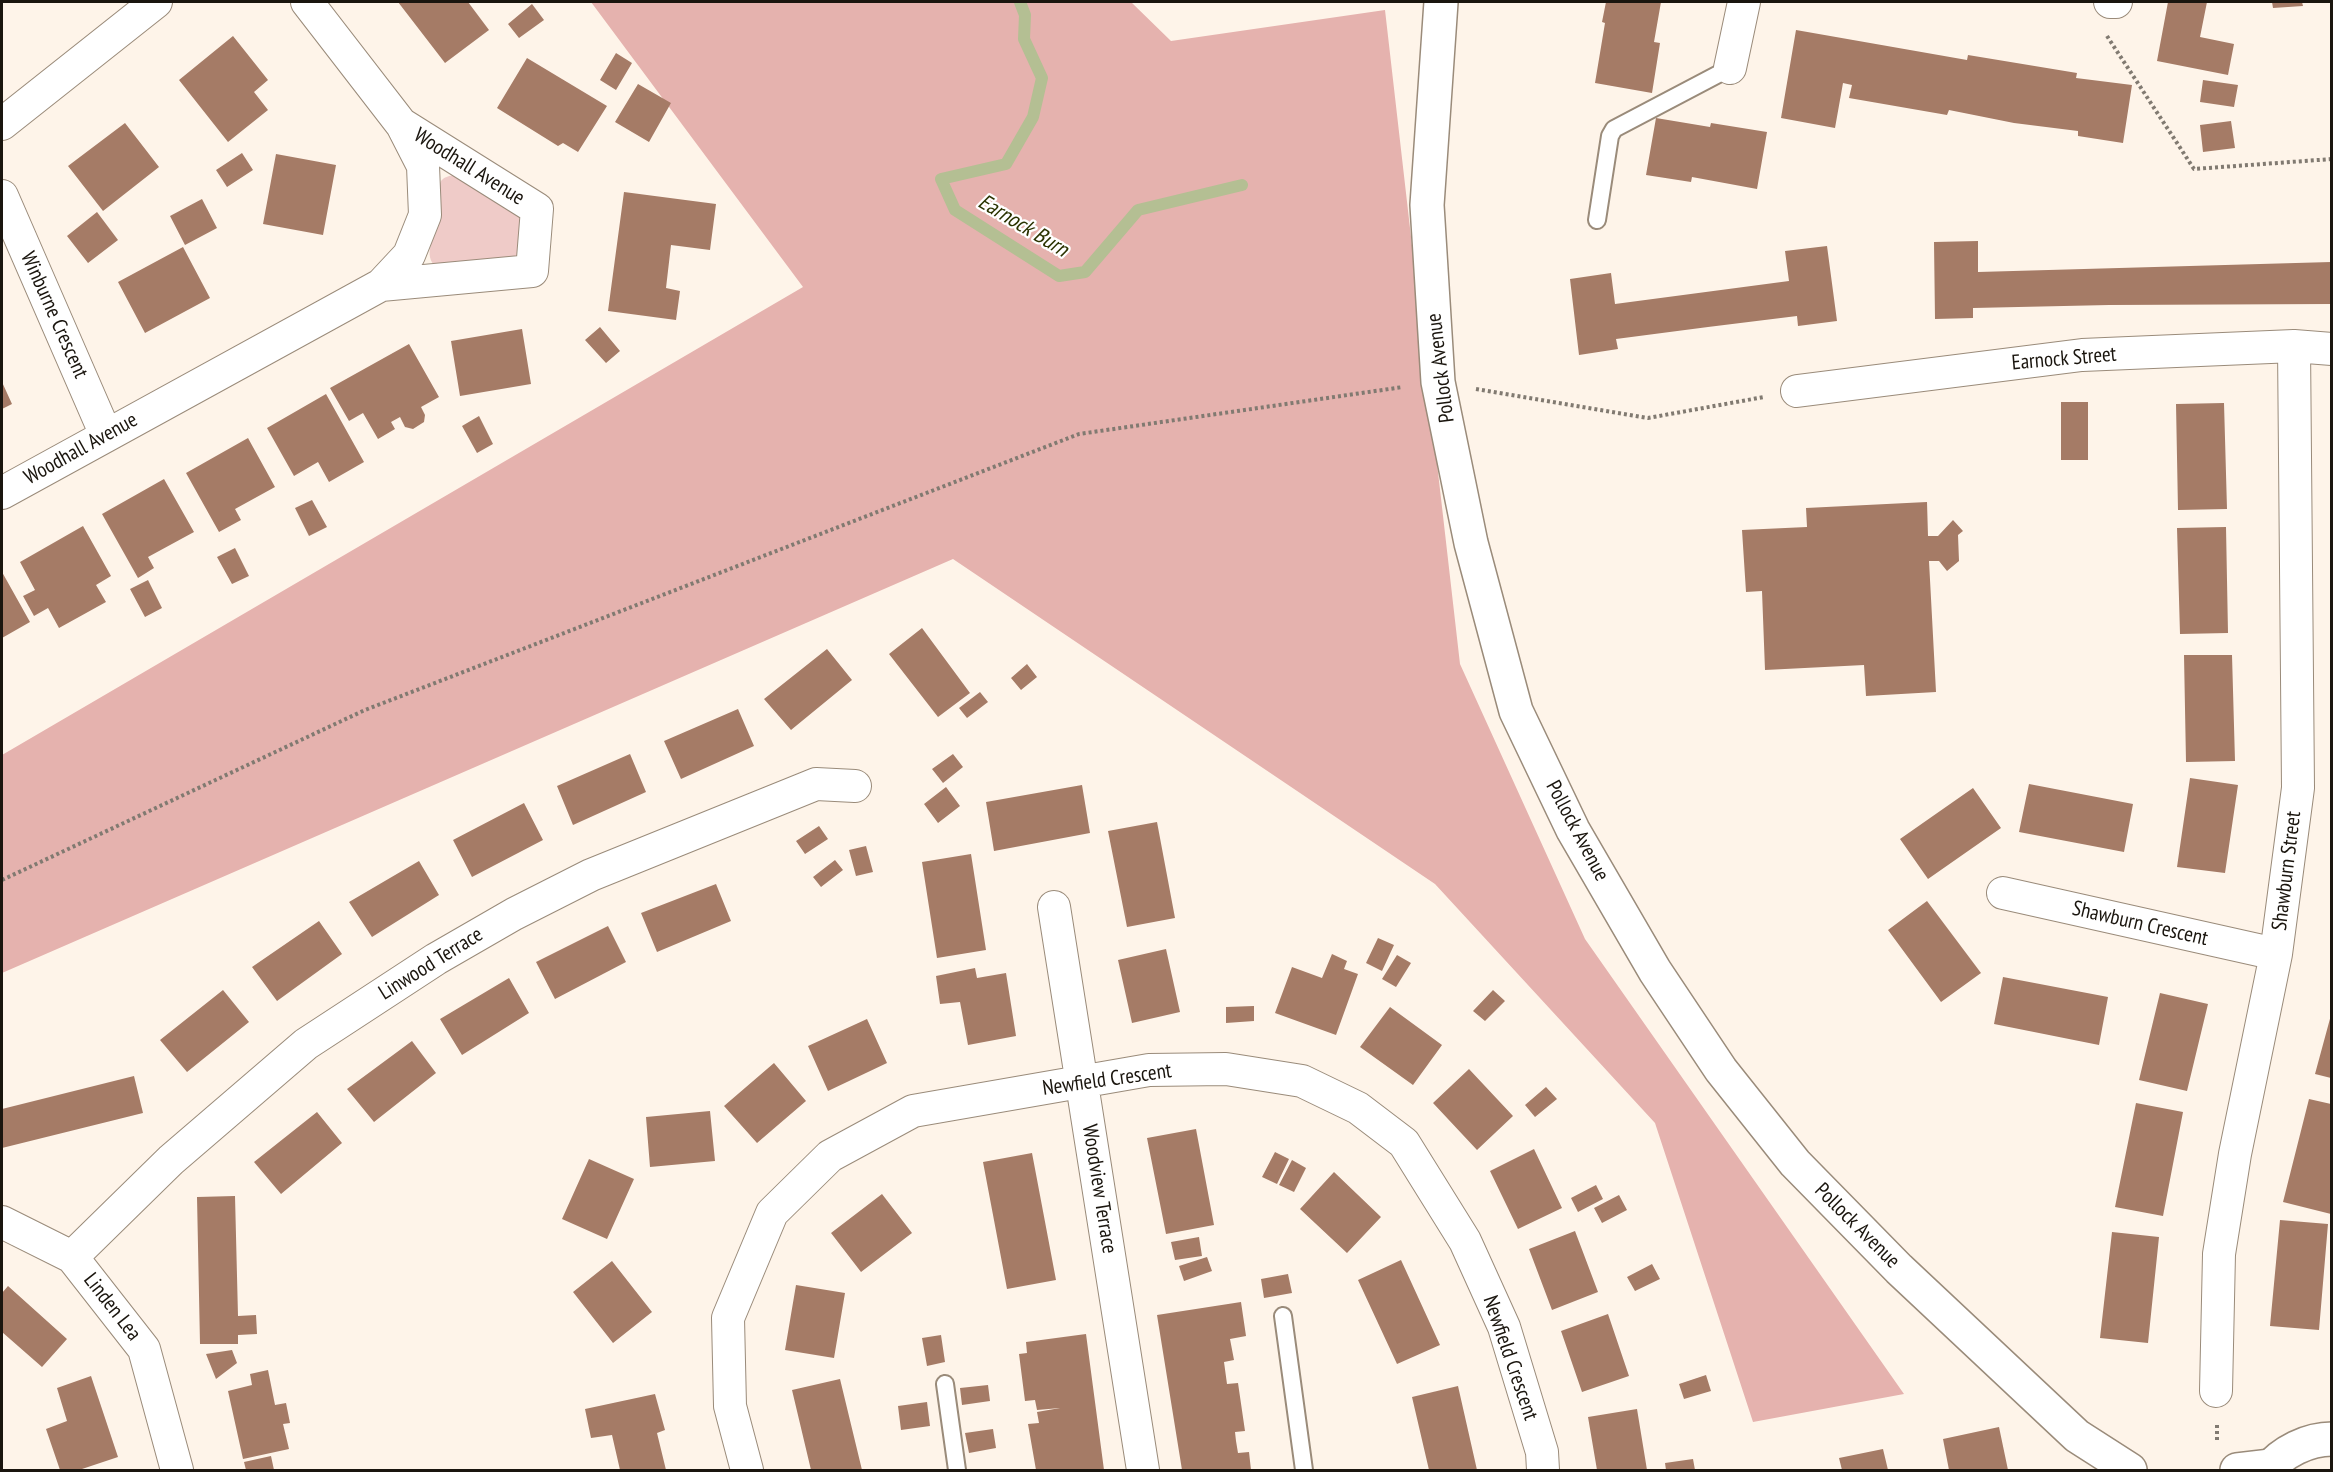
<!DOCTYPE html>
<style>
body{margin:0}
#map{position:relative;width:2333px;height:1472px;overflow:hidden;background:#fef4e9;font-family:"PT Sans Narrow",sans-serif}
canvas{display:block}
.frame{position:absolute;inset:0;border:3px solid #1a150e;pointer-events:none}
</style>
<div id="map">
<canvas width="2333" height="1472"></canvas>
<div class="frame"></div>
</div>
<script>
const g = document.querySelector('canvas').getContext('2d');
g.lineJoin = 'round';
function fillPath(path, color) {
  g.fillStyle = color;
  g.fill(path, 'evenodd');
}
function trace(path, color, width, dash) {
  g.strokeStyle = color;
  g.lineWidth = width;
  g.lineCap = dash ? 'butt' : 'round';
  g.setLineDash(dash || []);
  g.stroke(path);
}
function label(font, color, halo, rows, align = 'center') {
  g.font = font + ' "PT Sans Narrow",sans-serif';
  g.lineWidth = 4.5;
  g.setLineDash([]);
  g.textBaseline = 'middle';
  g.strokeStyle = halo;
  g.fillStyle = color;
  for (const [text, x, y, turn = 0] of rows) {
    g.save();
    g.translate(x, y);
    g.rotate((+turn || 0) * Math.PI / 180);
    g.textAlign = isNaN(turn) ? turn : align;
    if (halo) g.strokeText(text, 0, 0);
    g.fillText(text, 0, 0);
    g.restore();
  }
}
const green = new Path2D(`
 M454,175L525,217L520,262L434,265C423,252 436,235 439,220C441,209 437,189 441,181C444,177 449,176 454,175Z`);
const forest = new Path2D(`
 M591,2H1131L1171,41L1385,10L1460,664L1585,939L1904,1394L1753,1422L1655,1123L1435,884L953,559L2,973V755L803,287Z`);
const stream = new Path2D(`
 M1020,2L1025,15L1024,39L1042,78L1033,117L1006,164L941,179L955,210L1059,276L1085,272L1138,210L1242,185`);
const building = new Path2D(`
 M398,2H468L489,30L445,63Z
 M1606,2H1661L1654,42L1660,43L1652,93L1595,83L1605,23L1602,22Z
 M2168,2H2207L2200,37L2234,44L2228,75L2157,61Z
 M2272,2H2302L2303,6L2273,8Z
 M532,4L544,20L519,38L508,24Z
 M1796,30L1967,60L1968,55L2077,73L2076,78L2132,85L2123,143L2078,136V131L2014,123L1949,110L1947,115L1849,98L1852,85L1843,83L1835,128L1781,118Z
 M233,36L268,80L254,92L268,110L228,142L179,80Z
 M616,53L632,63L616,90L600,80Z
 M527,58L607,106L578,152L563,143L558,146L497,108Z
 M2203,80L2238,85L2234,107L2200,102Z
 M638,84L671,103L649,142L615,122Z
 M1656,118L1710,127L1711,123L1767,132L1757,189L1692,177L1691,182L1646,175Z
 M2231,121L2235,148L2203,152L2200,125Z
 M125,123L159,167L103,211L68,166Z
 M242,153L253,170L227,187L216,170Z
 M276,154L336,165L323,235L263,224Z
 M624,192L716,204L710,250L671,245L666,288L680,291L676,320L608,311Z
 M202,199L217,228L185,245L170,216Z
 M97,212L118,240L88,263L67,236Z
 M1978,241V272L2331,262V304L2109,305L1973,308V318L1935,319L1934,242Z
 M1827,246L1837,321L1798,326L1797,316L1708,327L1616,339L1618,349L1579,355L1570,279L1611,273L1615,304L1789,281L1785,251Z
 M183,247L210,298L145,333L118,282Z
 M600,327L620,351L606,363L585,340Z
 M522,329L531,384L460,396L451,341Z
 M409,344L439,397L421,407L425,415L424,422L413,429L405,427L400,417L391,422L395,429L378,439L363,413L349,421L330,388Z
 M2,382L12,404L2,409Z
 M326,394L364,462L329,482L318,462L294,476L267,428Z
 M2061,402H2088V460H2061Z
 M2224,403L2227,509L2178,510L2176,404Z
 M479,416L493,444L477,453L462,426Z
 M248,438L275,487L235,509L241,520L219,532L186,473Z
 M164,479L194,532L148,557L154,568L138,578L102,514Z
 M312,500L327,527L309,536L295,508Z
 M1927,502L1928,536H1938L1953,520L1963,531L1958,535L1959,561L1947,571L1939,561H1929L1936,692L1866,696L1864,665L1765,670L1762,591L1746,592L1742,530L1807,527L1806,508Z
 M83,526L111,576L96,585L106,602L59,628L48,608L34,616L23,596L35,590L20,562Z
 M2226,527L2228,633L2180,634L2177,528Z
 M235,548L249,576L232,584L217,557Z
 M2,572L30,622L2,638Z
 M148,580L162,608L145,617L130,589Z
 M922,628L970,693L938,717L889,654Z
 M827,649L852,680L791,730L764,699Z
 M2184,655H2232L2235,761L2186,762Z
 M1027,664L1037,677L1021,690L1011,678Z
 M980,692L988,702L967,718L959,708Z
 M738,709L754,746L681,779L664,741Z
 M630,754L646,792L573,825L557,786Z
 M953,754L963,767L943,783L932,769Z
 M2190,778L2238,785L2225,873L2177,867Z
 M2029,784L2133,804L2124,852L2019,832Z
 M1082,785L1090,833L994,851L986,802Z
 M946,787L960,806L938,823L924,804Z
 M1973,788L2001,828L1928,879L1900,839Z
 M524,803L543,840L472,877L453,840Z
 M1157,822L1175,918L1127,927L1108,831Z
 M819,826L828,839L805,854L796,841Z
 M866,846L873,872L856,876L849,850Z
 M971,854L986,950L937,958L922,862Z
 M835,860L843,870L821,887L813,877Z
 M419,861L439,895L372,937L349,902Z
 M716,884L731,921L657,952L641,913Z
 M1927,901L1981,973L1941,1002L1888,930Z
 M319,921L342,954L277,1001L252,967Z
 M608,926L626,962L555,999L536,962Z
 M1378,938L1394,945L1382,971L1366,963Z
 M1166,949L1180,1012L1132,1023L1118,960Z
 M1332,954L1347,961L1344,969L1358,974L1336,1035L1275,1013L1292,967L1322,978Z
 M1397,955L1411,963L1396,987L1382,979Z
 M975,968L977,978L1006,973L1016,1036L968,1045L960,1002L940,1004L936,976Z
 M2003,977L2108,997L2099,1045L1994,1024Z
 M509,978L529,1013L462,1055L440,1019Z
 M223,990L249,1022L187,1072L160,1040Z
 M1493,990L1505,1001L1485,1021L1473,1011Z
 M2160,993L2208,1004L2187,1091L2139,1080Z
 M1254,1006V1021L1226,1023V1007Z
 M1390,1007L1442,1045L1413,1085L1360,1047Z
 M2331,1015V1078L2315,1074Z
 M867,1019L887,1063L828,1091L808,1046Z
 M412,1041L436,1073L374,1122L347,1089Z
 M774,1063L806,1101L757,1143L724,1106Z
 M1469,1069L1513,1116L1477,1150L1433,1103Z
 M134,1076L143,1113L2,1148V1109Z
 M1546,1087L1557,1099L1535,1117L1525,1105Z
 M2309,1099L2331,1104V1214L2283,1202Z
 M2136,1103L2183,1112L2163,1216L2115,1207Z
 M710,1111L715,1161L650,1167L646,1117Z
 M317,1112L342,1143L281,1194L254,1162Z
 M1196,1129L1214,1225L1166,1234L1147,1138Z
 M1534,1149L1562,1208L1518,1229L1490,1171Z
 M1275,1152L1289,1159L1277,1184L1262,1177Z
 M1032,1153L1056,1280L1007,1289L983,1162Z
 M589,1159L634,1179L607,1239L562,1219Z
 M1292,1160L1306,1168L1294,1192L1279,1185Z
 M1334,1172L1381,1217L1347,1253L1300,1209Z
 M1596,1185L1603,1199L1578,1212L1571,1198Z
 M882,1194L912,1233L861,1272L831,1233Z
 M1619,1195L1627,1210L1602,1223L1594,1208Z
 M235,1196L238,1316L256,1315L257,1334L238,1335V1344H200L197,1197Z
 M2280,1220L2328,1224L2319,1330L2270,1326Z
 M1575,1231L1598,1292L1552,1310L1529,1249Z
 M2112,1232L2159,1237L2148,1343L2100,1338Z
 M1199,1237L1202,1256L1175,1260L1171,1242Z
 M1207,1257L1212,1271L1184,1281L1179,1266Z
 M1401,1260L1440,1345L1397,1364L1358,1280Z
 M612,1261L652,1312L613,1343L573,1292Z
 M1652,1264L1660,1279L1635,1291L1627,1277Z
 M1288,1274L1292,1293L1264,1298L1261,1279Z
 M796,1285L845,1293L834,1358L785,1350Z
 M8,1286L67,1339L42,1367L2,1332V1293Z
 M1241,1302L1246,1336L1230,1339L1234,1360L1224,1362L1227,1384L1238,1383L1245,1431L1235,1432L1236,1441L1238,1453L1249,1452L1251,1470H1182L1157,1315Z
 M1608,1314L1629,1376L1582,1392L1561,1331Z
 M1086,1334L1104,1470H1036L1028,1424L1039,1423L1037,1412L1060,1408L1037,1410L1035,1400L1025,1401L1019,1354L1027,1353L1026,1342Z
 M941,1335L945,1362L927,1366L922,1338Z
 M232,1350L237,1363L216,1379L206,1354Z
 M268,1370L275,1405L286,1403L290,1423L283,1424L289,1449L243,1459L228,1391L252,1385L250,1374Z
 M1706,1375L1711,1391L1684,1399L1679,1384Z
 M91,1376L118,1457L79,1470H60L46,1429L67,1421L57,1388Z
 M840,1379L862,1470H811L792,1390Z
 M988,1385L990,1401L962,1405L960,1388Z
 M1458,1386L1477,1470H1429L1412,1397Z
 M655,1394L665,1430L657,1433L666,1470H620L612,1435L591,1438L585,1409Z
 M927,1402L930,1426L901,1430L898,1406Z
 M1637,1409L1647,1470H1597L1588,1417Z
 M1999,1427L2008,1470H1949L1943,1439Z
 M993,1429L996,1448L969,1453L965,1433Z
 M1883,1449L1888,1470H1842L1839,1458Z
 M271,1456L274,1470H246L244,1462Z
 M1693,1459L1695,1470H1666L1665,1463Z`);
const path = new Path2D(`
 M2107,36L2194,169L2332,159
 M1476,389L1648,418L1764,397
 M2,880L365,710L1079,434L1403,387
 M2217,1425V1441`);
const lane = new Path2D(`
 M1597,220L1610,136L1614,129L1730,68
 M1283,1316L1304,1470
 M945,1384L957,1470`);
const street = new Path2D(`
 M2110,2H2116
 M1730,68L1744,2
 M2,124L156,2
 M2,196L106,435
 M381,285L532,271L537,209L403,125
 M1797,391L2082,355L2294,346L2332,349
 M2,493L381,285L409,255L425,215L423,166L402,125L307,2
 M2003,893L2276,954
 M1054,907L1143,1470
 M2,1222L72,1257L144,1349L177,1470
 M72,1257L171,1160L306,1044L436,959L514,914L591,875L816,784L855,786
 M2216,1391L2219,1254L2235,1154L2276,954L2298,788L2294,346
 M747,1470L730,1406L728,1318L772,1213L830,1156L913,1111L1149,1070L1226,1069L1302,1081L1358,1108L1404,1143L1465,1241L1504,1327L1542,1452L1543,1470`);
const secondary = new Path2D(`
 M1441,2L1427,205L1438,382L1471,543L1516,711L1573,830L1655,971L1721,1070L1795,1163L1899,1269L2077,1436L2130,1470
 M2237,1470L2271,1466`);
const primary = new Path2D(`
 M2268,1470C2282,1452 2308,1439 2332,1439`);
const streetNames = [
 ["Woodhall Avenue",469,167,32],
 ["Winburne Crescent",54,315,66],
 ["Earnock Street",2064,359,-5],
 ["Pollock Avenue",1441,368,-97],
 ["Woodhall Avenue",81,449,-29],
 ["Pollock Avenue",1577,831,62],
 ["Shawburn Street",2287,871,-83],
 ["Shawburn Crescent",2140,924,13],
 ["Linwood Terrace",431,964,-32],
 ["Newfield Crescent",1107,1080,-8],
 ["Woodview Terrace",1099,1189,81],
 ["Pollock Avenue",1857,1226,45],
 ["Linden Lea",112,1307,52],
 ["Newfield Crescent",1510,1358,71]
];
const waterNames = [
 ["Earnock Burn",1023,226,31]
];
fillPath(green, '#efcbc8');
fillPath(forest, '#e5b2ae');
trace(stream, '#b4bf93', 12);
fillPath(building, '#a57b66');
trace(lane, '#9a8b7a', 20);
trace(street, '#9a8b7a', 34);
trace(secondary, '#9a8b7a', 36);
trace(primary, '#9a8b7a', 36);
trace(path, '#817a71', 4, [3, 3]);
trace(lane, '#fff', 16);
trace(street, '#fff', 32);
trace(secondary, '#fff', 33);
trace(primary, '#fff', 33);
label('21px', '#1a150e', '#fff', streetNames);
label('italic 22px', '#2b3300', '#fff', waterNames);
</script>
